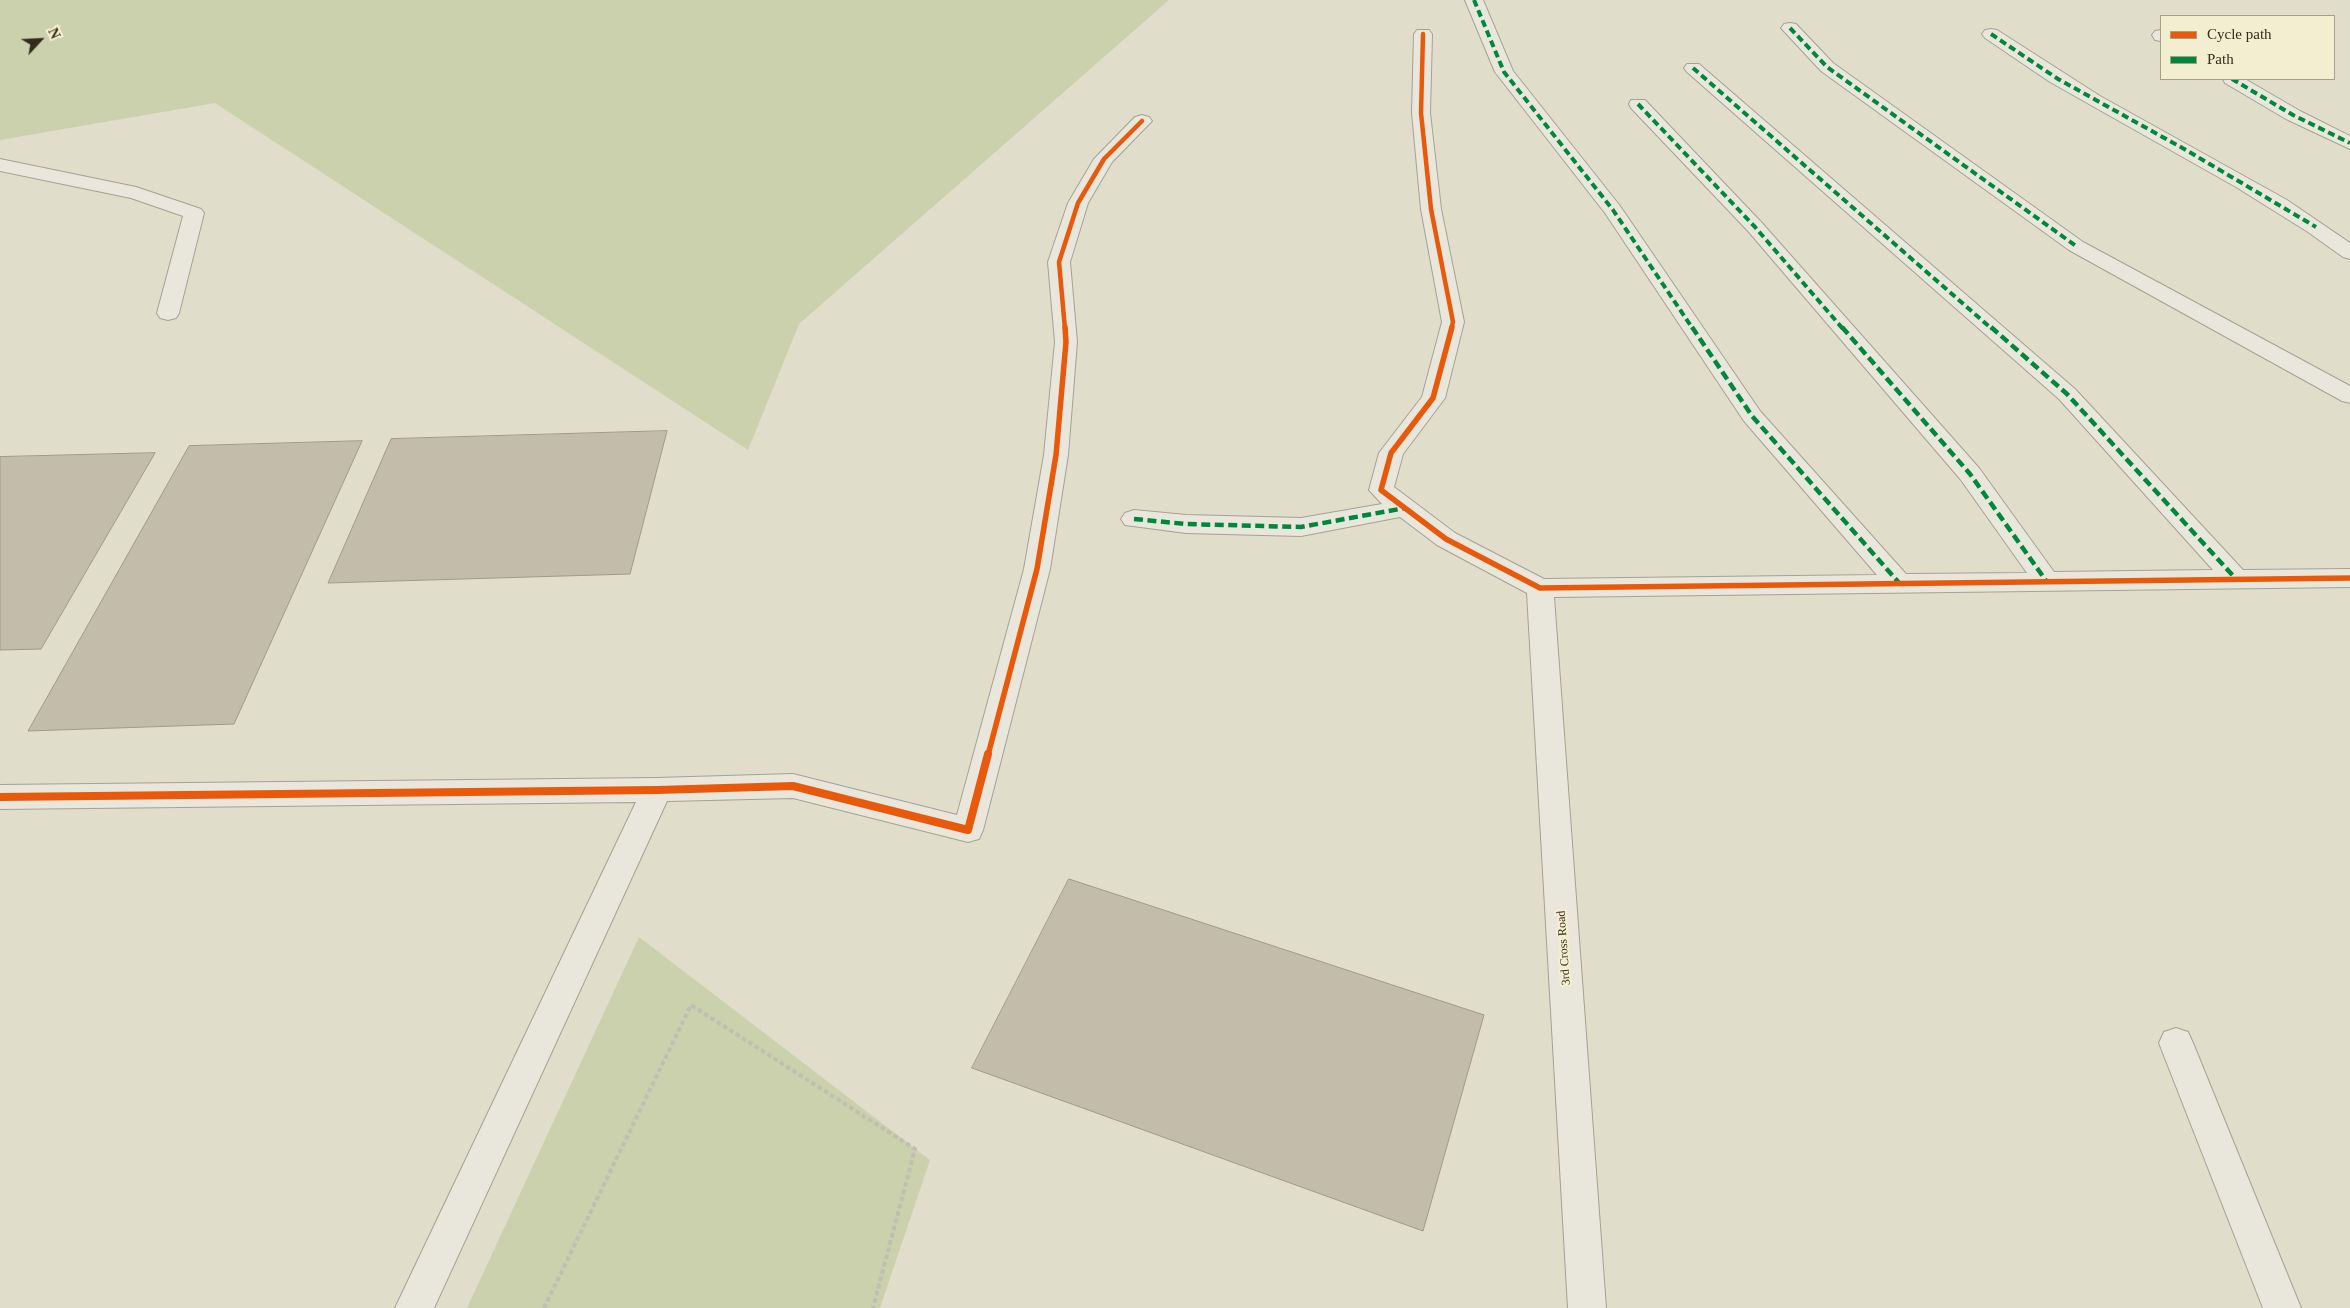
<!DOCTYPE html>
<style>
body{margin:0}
#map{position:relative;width:2350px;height:1308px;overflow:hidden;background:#e0ddca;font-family:"Times New Roman",serif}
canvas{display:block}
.legend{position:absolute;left:2160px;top:15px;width:175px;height:65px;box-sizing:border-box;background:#f2eecf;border:1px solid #a6a088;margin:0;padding:6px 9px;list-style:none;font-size:15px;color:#332b1d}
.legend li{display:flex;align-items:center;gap:10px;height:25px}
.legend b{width:25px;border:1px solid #a6a088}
.north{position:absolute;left:15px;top:15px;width:50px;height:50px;-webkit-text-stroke:4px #f2eecf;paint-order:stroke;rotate:65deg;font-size:14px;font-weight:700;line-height:20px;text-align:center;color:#332b1d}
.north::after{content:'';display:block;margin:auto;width:18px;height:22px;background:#332b1d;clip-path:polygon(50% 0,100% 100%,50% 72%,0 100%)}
</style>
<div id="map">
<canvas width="2350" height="1308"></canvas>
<ul class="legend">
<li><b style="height:6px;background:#e8590c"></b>Cycle path</li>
<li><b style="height:6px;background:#00873e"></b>Path</li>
</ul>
<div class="north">N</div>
</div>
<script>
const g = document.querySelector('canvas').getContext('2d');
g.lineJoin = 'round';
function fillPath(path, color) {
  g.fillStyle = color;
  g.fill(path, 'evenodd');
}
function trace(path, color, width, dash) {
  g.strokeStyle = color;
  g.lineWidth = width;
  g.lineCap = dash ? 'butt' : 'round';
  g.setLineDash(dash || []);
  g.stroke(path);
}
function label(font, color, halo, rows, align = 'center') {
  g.font = font + ' "Times New Roman",serif';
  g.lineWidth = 4.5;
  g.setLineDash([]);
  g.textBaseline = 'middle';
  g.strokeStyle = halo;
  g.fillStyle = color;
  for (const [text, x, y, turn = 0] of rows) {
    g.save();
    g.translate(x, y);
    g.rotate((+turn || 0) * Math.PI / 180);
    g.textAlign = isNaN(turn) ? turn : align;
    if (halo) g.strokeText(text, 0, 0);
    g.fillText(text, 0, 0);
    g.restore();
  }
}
const green = new Path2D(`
 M0,0H1169L799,324L748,450L215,103L0,140Z
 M639,937L930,1160L880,1308H467Z`);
const building = new Path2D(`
 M667,431L630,574L328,583L391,439Z
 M362,441L234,724L28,731L189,446Z
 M155,453L41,649L0,650V457Z
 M1069,879L1484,1015L1423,1231L972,1068Z`);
const path = new Path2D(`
 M544,1308L691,1005L915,1149L873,1308`);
const minor = new Path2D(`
 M1465,0H1483L1513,71L1620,206L1760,411L1906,574L2027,573L1961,480L1748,231L1631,108L1629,104L1631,100H1645L1762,223L1979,468L2054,572L2213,570L2059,399L1687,72L1684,68L1687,64H1699L2075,389L2243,570L2350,569V587L1554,597L1606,1308H1568L1527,593L1437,545L1400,517L1301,536L1186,533L1125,525L1121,519L1125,513L1134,510L1186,515L1301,518L1382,504L1369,490L1379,453L1422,397L1442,322L1421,209L1412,113L1414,34L1417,30H1429L1432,34L1430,113L1441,209L1464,322L1445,398L1403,454L1394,487L1455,533L1544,579L1877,575L1744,421L1605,213L1495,72Z
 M1790,23L1796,24L1833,63L2083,242L2350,386V403L2342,401L2069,250L1821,71L1781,28L1784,24Z
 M1991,29L1997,30L2100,96L2287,200L2350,243V259L2343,257L2308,232L2236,187L2050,82L1985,38L1982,34L1985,30Z
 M2161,30V41L2155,40L2152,35L2155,31Z
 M2223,79H2245L2300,111L2350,136V149L2286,119L2225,83Z
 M1142,115L1149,117L1152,121L1112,162L1088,203L1070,262L1077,342L1068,455L1050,569L983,830L979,839L968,842L793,798L667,801L434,1308H395L636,802L0,809V785L657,778L793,774L957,815L1024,569L1044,455L1055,342L1048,262L1068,203L1094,159L1135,117Z
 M0,159L136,187L201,209L204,213L179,313L176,318L168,320L160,318L157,313L183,216L131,198L0,171Z
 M2176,1028L2188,1032L2193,1043L2301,1308H2263L2159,1043L2164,1032Z`);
const quietFar1 = new Path2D(`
 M1474,0L1504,72L1613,210L1693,329
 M1790,28L1827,67L2076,246
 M1991,34L2058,79L2186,150L2316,227
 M1693,68L1992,329
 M2232,79L2293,115L2350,143
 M1638,104L1755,227L1843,329`);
const quiet = new Path2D(`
 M1692,327L1752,416L1900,584
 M1842,327L1970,474L2047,582
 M1991,327L2067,394L2236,579
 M1134,519L1186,524L1301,527L1405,508`);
const cyclewayFar2 = new Path2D(`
 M1423,34L1421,113L1431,209L1453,322L1451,329
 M1065,329L1059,262L1078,203L1104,159L1142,121`);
const cyclewayFar1 = new Path2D(`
 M1452,327L1433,398L1391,453L1381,490L1446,539L1540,588L2350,578
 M988,755L1037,569L1056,455L1066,342L1065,327`);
const cycleway = new Path2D(`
 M0,797L657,790L793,786L968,830L988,754`);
const streetNames = [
 ["3rd Cross Road",1564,948,-94]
];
fillPath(green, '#cbd1ad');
fillPath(building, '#c4bcab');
trace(building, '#a0998a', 1);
trace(minor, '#a5a193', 2);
trace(path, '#c1beb2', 4, [4.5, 3]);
fillPath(minor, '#e9e7db');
trace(quietFar1, '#00873e', 4, [7, 4]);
trace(quiet, '#00873e', 4.5, [9, 4.5]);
trace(cyclewayFar2, '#e8590c', 4.5);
trace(cyclewayFar1, '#e8590c', 5.5);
trace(cycleway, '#e8590c', 8);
label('12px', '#332b1d', '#f2eecf', streetNames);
</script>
